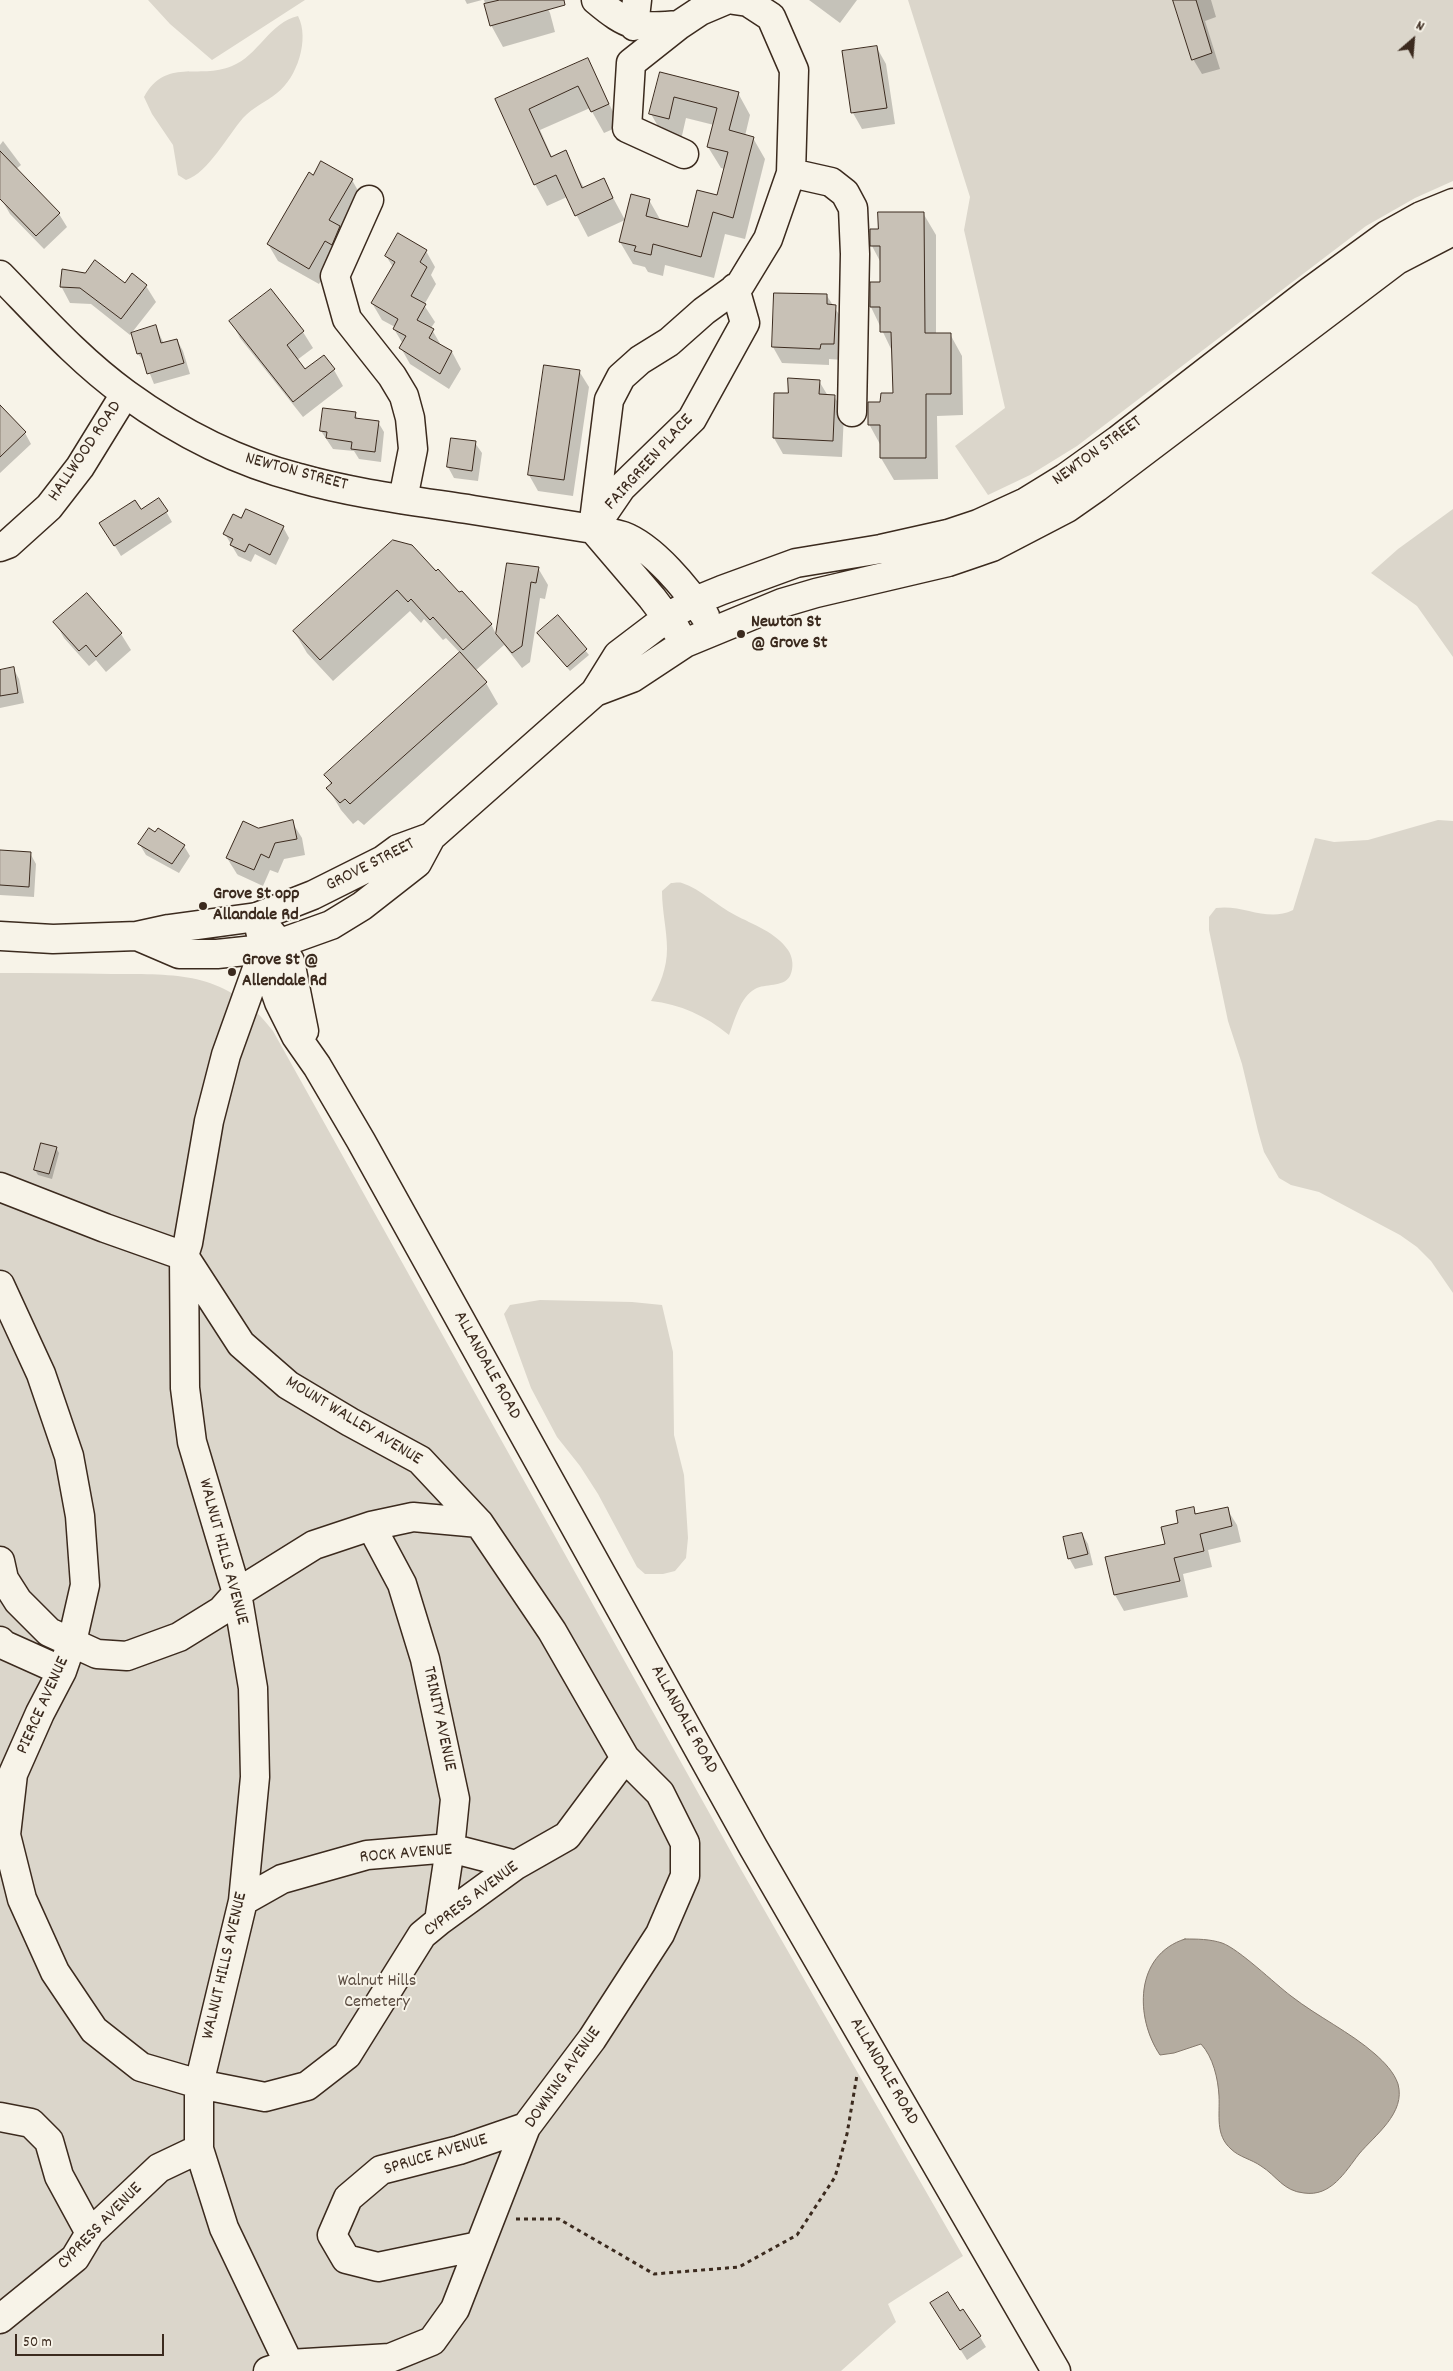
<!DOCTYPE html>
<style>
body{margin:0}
#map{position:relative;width:1453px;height:2371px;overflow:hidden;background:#f7f3e8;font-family:Dekko,sans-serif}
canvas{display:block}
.north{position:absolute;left:1388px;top:15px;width:50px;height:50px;-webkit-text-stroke:4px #f7f3e8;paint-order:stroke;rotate:27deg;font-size:14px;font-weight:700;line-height:20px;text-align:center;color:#3b2a1e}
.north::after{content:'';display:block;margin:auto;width:18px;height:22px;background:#3b2a1e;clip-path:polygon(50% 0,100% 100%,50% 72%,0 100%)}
.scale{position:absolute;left:15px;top:2334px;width:149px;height:22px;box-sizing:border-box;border:2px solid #3b2a1e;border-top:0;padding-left:6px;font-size:15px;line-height:18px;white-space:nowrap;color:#3b2a1e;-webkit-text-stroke:4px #f7f3e8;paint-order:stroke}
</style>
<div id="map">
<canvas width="1453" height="2371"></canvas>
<div class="north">N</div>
<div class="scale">50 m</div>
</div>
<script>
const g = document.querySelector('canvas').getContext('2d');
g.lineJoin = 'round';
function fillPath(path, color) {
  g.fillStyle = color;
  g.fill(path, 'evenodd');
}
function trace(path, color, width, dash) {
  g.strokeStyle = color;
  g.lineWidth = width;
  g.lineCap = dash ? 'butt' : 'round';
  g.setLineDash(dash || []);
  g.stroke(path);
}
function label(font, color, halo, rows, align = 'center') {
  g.font = font + ' Dekko,sans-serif';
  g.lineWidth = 4;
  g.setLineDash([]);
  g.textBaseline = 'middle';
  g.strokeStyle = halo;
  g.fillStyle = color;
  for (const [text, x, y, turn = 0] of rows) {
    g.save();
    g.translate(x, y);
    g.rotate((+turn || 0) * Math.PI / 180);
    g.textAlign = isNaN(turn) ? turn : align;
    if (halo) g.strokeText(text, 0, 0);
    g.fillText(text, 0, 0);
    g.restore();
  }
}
const green = new Path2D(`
 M148,0H305L212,60L170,24Z
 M908,0H1453V181L1415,198L1366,226L1077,446L1030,475L988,495L955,446L1005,408L964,230L970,197Z
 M298,16C310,39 297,78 277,93C266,102 253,107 243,118C228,135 208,173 186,180L178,175L173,145L152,114L144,97C166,57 198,80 232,66C258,56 270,22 298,16Z
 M1453,509V657L1417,606L1371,573L1398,549Z
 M1438,820L1453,821V1293L1431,1261L1417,1247L1400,1235L1319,1192L1291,1185L1279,1178L1264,1152L1258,1131L1242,1064L1228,1021L1209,930V917L1216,908C1244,904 1267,923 1293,910L1315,838L1334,842L1368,840Z
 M671,883C674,883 679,882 682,883C701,889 717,906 735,915C752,924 777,933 788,950C793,957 794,968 790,976C783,988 765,983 755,989C740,997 735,1020 729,1035C706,1016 680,1004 651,1001C660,985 667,968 667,949C667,930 662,911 662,891Z
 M0,973C37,973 74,973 112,974C180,974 228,972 273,1031L735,1859L963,2256L888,2304L896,2322L841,2371H0Z
 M540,1300L632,1302L662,1305L673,1352L674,1435L684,1475L688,1538L686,1558L675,1571L663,1574H645L637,1567L598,1494L580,1466L557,1437L531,1388L504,1314L510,1305Z`);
const water = new Path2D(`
 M1185,1939C1197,1939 1210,1939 1222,1943C1239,1949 1275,1984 1291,1996C1318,2017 1350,2032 1375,2054C1384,2062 1394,2072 1398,2084C1406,2113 1375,2135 1359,2154C1345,2172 1331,2197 1304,2193C1283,2191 1277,2176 1261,2166C1251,2159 1239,2157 1231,2149C1215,2135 1220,2115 1219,2096C1218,2078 1213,2057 1201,2044L1174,2053L1160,2055C1135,2018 1134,1955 1185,1939Z`);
const shadow = new Path2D(`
 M465,0H482L467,4Z
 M484,0H543L550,13L555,32L503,47L491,25Z
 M809,0H857L840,23Z
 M1175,0H1211L1216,17L1205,21L1220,69L1202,74L1193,59Z
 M877,48L886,64L895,124L862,129L853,113L844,52Z
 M587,59L620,126L604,133L590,108L540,130L552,157L565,152L584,188L603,179L625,220L588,237L567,197L547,206L535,184L497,100Z
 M661,74L738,93L750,115L745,136L753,138L765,159L745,239L725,234L714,278L665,265L663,276L648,272L645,267L633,264L620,242L649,200L661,221L689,228L718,197L725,169L721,168L708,147L714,125L686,118L681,140L663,135L651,114Z
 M3,141L21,165L16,169L59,214L67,227L44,249L10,214L2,200L0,189V145Z
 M314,176L352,180L361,196L334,257L319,284L278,261L268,244Z
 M923,213L936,235V334H950L962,356L963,415L937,416L938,479L894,480L881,458V446L869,424L882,404L894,394L892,351L871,307L881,283V263L872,246L879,230Z
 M426,251L435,267L431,275L436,284L424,305L435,322L431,328L442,347L452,352L461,369L449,389L410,364L401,348L403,344L394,329L395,327L382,320L372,303L393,267L386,256Z
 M125,285L146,286L156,302L130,335L91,304L70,303L61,286Z
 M271,290L303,332L313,348L297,360L305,371L334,370L343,386L303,417L240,338L231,321Z
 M827,296L844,322L843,360L829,359V365L782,363L773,347Z
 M156,327L164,344L177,340L183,351L190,374L154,384L146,364L138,354L132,333Z
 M579,371L589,387L573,496L538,491L529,475Z
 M819,381L828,396H834L844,413L842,457L783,454L774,438L789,395Z
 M0,411L25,433L31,444L0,473Z
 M355,413L358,420L378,422L384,432L381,462L359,459L354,451L333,449L321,431Z
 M475,443L482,453L478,481L454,478L448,467Z
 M159,499L172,522L121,556L107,533Z
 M242,520L283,527L289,538L276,565L255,554L251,562L238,556L225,534Z
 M508,564L538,568L548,585L545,599L540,598L530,662L522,668L504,645L475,671L486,683L498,704L364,825L358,820L353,824L341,810L328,788L331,785L326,775L461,654L446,638L443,640L424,619L421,623L410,611L333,681L307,653L294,631L436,573L491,624L497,636Z
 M86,595L121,634L131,650L106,672L96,660L89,666L64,638L55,622Z
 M558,617L589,655L570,671L542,638Z
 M13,668L19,679L24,703L0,708V671Z
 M292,822L302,838L305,855L284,859L278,873L270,870L263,886L237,874L227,858L258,829Z
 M156,834L184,846L190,856L179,873L146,855L140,845Z
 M0,851L30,853L36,864L34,897L0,895Z
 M56,1148L59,1153L52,1179L38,1175L35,1170Z
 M1193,1509L1197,1515L1227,1509L1237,1525L1241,1542L1208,1550L1212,1567L1183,1574L1188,1597L1124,1611L1115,1595L1107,1558L1167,1545Z
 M1082,1534L1088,1544L1093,1565L1075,1569L1069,1558Z
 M938,2314L980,2337L986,2347L967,2360Z`);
const building = new Path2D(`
 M500,0H564L565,5L490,26L484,4Z
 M1173,0H1196L1212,53L1192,60Z
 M877,46L887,108L851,113L842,51Z
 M588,58L609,104L591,112L578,86L529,109L551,157L566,150L582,188L604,178L613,198L575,216L556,175L534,185L495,99Z
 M660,72L739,92L729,130L754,137L733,218L713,212L701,257L653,244L651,255L634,251L636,246L619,242L631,194L650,199L646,216L688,227L697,190L717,195L728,152L707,147L717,108L674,97L669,119L649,114Z
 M0,151L60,213L36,236L0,199Z
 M321,161L353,179L329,220L340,226L332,245L325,241L309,269L267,244L309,172L313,175Z
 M878,212H924L925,333H951V394H926V458H880V425H868V402H880L881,393H893L891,332H880V307H870V282H880V246H870V229H878Z
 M398,233L427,250L420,262L427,267L411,296L426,304L417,320L434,329L429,338L452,351L440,374L399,348L406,336L393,329L398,319L371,303L395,262L385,256Z
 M95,260L125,283L132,273L147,285L121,319L80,288L60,287L62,269L85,273Z
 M271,289L304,331L287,345L305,369L324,355L335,369L293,402L229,321Z
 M774,293L827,294V304L836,305L834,344H821L820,349L772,347Z
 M156,325L161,343L177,339L184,363L147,374L141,353L137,354L131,333Z
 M544,365L580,370L564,480L528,475Z
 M788,378L820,380L819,394L835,395L833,441L773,438L774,393H788Z
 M0,405L26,432L0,457Z
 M323,408L356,412L355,418L379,421L375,452L351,449L352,442L326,438L327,432L320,431Z
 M451,438L476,441L472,471L447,467Z
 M159,498L168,511L114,546L99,523L135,500L141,509Z
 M246,509L284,526L270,555L249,544L245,552L230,545L233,539L223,534L233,514L241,518Z
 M393,540L412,545L436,571L438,569L459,592L462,591L492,624L463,650L433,617L430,620L411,599L408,602L397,590L320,660L293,631Z
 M507,563L539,567L536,583L531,582L522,646L512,653L496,634Z
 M87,593L122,633L96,657L86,645L79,651L53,622Z
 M558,615L587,649L567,667L537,633Z
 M460,652L487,682L350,804L345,799L340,803L326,788L332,783L324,775Z
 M14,667L18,693L0,696V670Z
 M293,820L297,839L275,843L269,858L261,854L254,870L226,858L243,821L258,828Z
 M149,828L155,832L158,828L185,845L172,864L138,844Z
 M0,850L31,852L29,887L0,885Z
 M41,1143L57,1147L49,1174L34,1170Z
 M1194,1507L1195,1514L1228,1507L1232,1526L1200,1534L1204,1551L1174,1558L1180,1581L1114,1595L1105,1557L1165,1544L1161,1527L1178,1523L1176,1511Z
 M1082,1533L1088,1554L1068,1559L1063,1537Z
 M948,2292L960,2311L963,2309L981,2336L960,2350L930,2303Z`);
const path = new Path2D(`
 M516,2219H559L654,2274L739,2267L797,2235L835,2177L847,2134L857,2075`);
const minor = new Path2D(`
 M596,0C628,27 638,29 679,25L631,63L627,128L684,154
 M679,25L700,11L726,0
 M634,26L637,0
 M791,173L831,182L845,193L853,208L855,254L852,412
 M369,200L335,276L347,319L392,376L404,396L410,418L413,449L403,499
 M595,526L621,488L692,419L745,323L735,288
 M593,529L609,400L621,377L640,360L669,342L704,311L740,285L768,239L791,173L794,70L771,17L748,2L734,0
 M0,547L8,544L49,507L80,467L125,394
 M257,917L271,979L279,1002L296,1036L317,1066L361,1141L753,1847L1056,2371
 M265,926L280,944L290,961L304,1031
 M0,1187L105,1228L184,1256
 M184,1256L241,1344L288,1385L350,1422L420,1460L479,1523L552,1631L625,1758L660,1793L685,1843V1876L660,1934L592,2039L526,2127L455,2309L432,2341L390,2358L289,2364L268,2371
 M0,1285L41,1374L69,1456L80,1516L85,1585L72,1642L62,1671L40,1713L13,1774L6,1835L22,1899L55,1972L94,2030L141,2067L199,2084L265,2097L307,2086L347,2055L422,1935L439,1921L516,1865L567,1836L625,1758
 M371,1526L402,1584L425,1659L455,1799L450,1848L439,1921
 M0,1561L4,1579L18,1601L49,1632L97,1654L127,1656L179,1637L221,1611L237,1593L314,1545L371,1526L413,1517L479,1523
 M0,1641L4,1645L62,1671
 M243,1901L282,1879L367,1855L450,1848L516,1865
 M0,2117L31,2123L49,2141L59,2176L90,2233
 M199,2149L224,2228L289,2364
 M479,2246L378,2267L346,2259L332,2235L348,2198L381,2170L459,2150L526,2127
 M0,2319L75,2258L90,2233L159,2168L199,2149V2084L243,1901L255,1777L253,1688L237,1593L192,1442L185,1388L184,1256L188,1243L209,1121L226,1055L264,949`);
const major = new Path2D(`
 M0,275C40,316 79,360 126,394C177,431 237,462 299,478C355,494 415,501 473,510C513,516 553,523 593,529C603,531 613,533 623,536C653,547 688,590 705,616
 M593,529L652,598L677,631
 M595,692L632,678L685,643L782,603L816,593L948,562L992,547L1067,508L1097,487L1397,260L1453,231
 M0,936L53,939L137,936L169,929L257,917L313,895L383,860L398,849L431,837
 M137,936L179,954H217L264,949L331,925L362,906L417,863L431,837L595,692L618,655L668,617L695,601L722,590L796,563L881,549L948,534L978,524L1026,502L1065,478L1118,440L1309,292L1387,235L1421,216L1453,203`);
const markers = [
 [741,634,5,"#3b2a1e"],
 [203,906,5,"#3b2a1e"],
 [232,972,5,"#3b2a1e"]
];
const streetNames = [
 ["HALLWOOD ROAD",86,452,-56],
 ["NEWTON STREET",1098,452,-36],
 ["FAIRGREEN PLACE",650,463,-48],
 ["NEWTON STREET",296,473,15],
 ["GROVE STREET",371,866,-27],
 ["ALLANDALE ROAD",486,1366,61],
 ["MOUNT WALLEY AVENUE",353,1422,31],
 ["WALNUT HILLS AVENUE",222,1552,75],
 ["PIERCE AVENUE",44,1706,-66],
 ["TRINITY AVENUE",438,1719,78],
 ["ALLANDALE ROAD",683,1720,61],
 ["ROCK AVENUE",406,1855,-5],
 ["CYPRESS AVENUE",472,1900,-37],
 ["WALNUT HILLS AVENUE",226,1966,-77],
 ["ALLANDALE ROAD",883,2072,60],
 ["DOWNING AVENUE",564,2078,-55],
 ["SPRUCE AVENUE",436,2156,-17],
 ["CYPRESS AVENUE",101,2227,-46]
];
const poiNames = [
 ["Newton St",751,624],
 ["@ Grove St",751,645],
 ["Grove St opp",213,896],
 ["Allandale Rd",213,917],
 ["Grove St @",242,962],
 ["Allendale Rd",242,983]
];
const parkNames = [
 ["Walnut Hills",377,1983],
 ["Cemetery",377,2004]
];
fillPath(green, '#dbd6cb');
fillPath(water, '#b4aca0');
trace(water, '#84786c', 1);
fillPath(shadow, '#0003');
fillPath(building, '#c8c1b6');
trace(building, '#3b2a1e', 1);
trace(minor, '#3b2a1e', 31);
trace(major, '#3b2a1e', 31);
trace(path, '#3b2a1e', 3, [4, 4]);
trace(minor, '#f7f3e8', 28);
trace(major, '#f7f3e8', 28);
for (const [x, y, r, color] of markers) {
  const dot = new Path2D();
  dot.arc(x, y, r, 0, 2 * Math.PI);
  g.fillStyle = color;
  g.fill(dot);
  trace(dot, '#f7f3e8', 2);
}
label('18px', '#3b2a1e', '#f7f3e8', streetNames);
label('bold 18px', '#3b2a1e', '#f7f3e8', poiNames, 'left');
label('18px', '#5b4c41', '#f7f3e8', parkNames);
</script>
